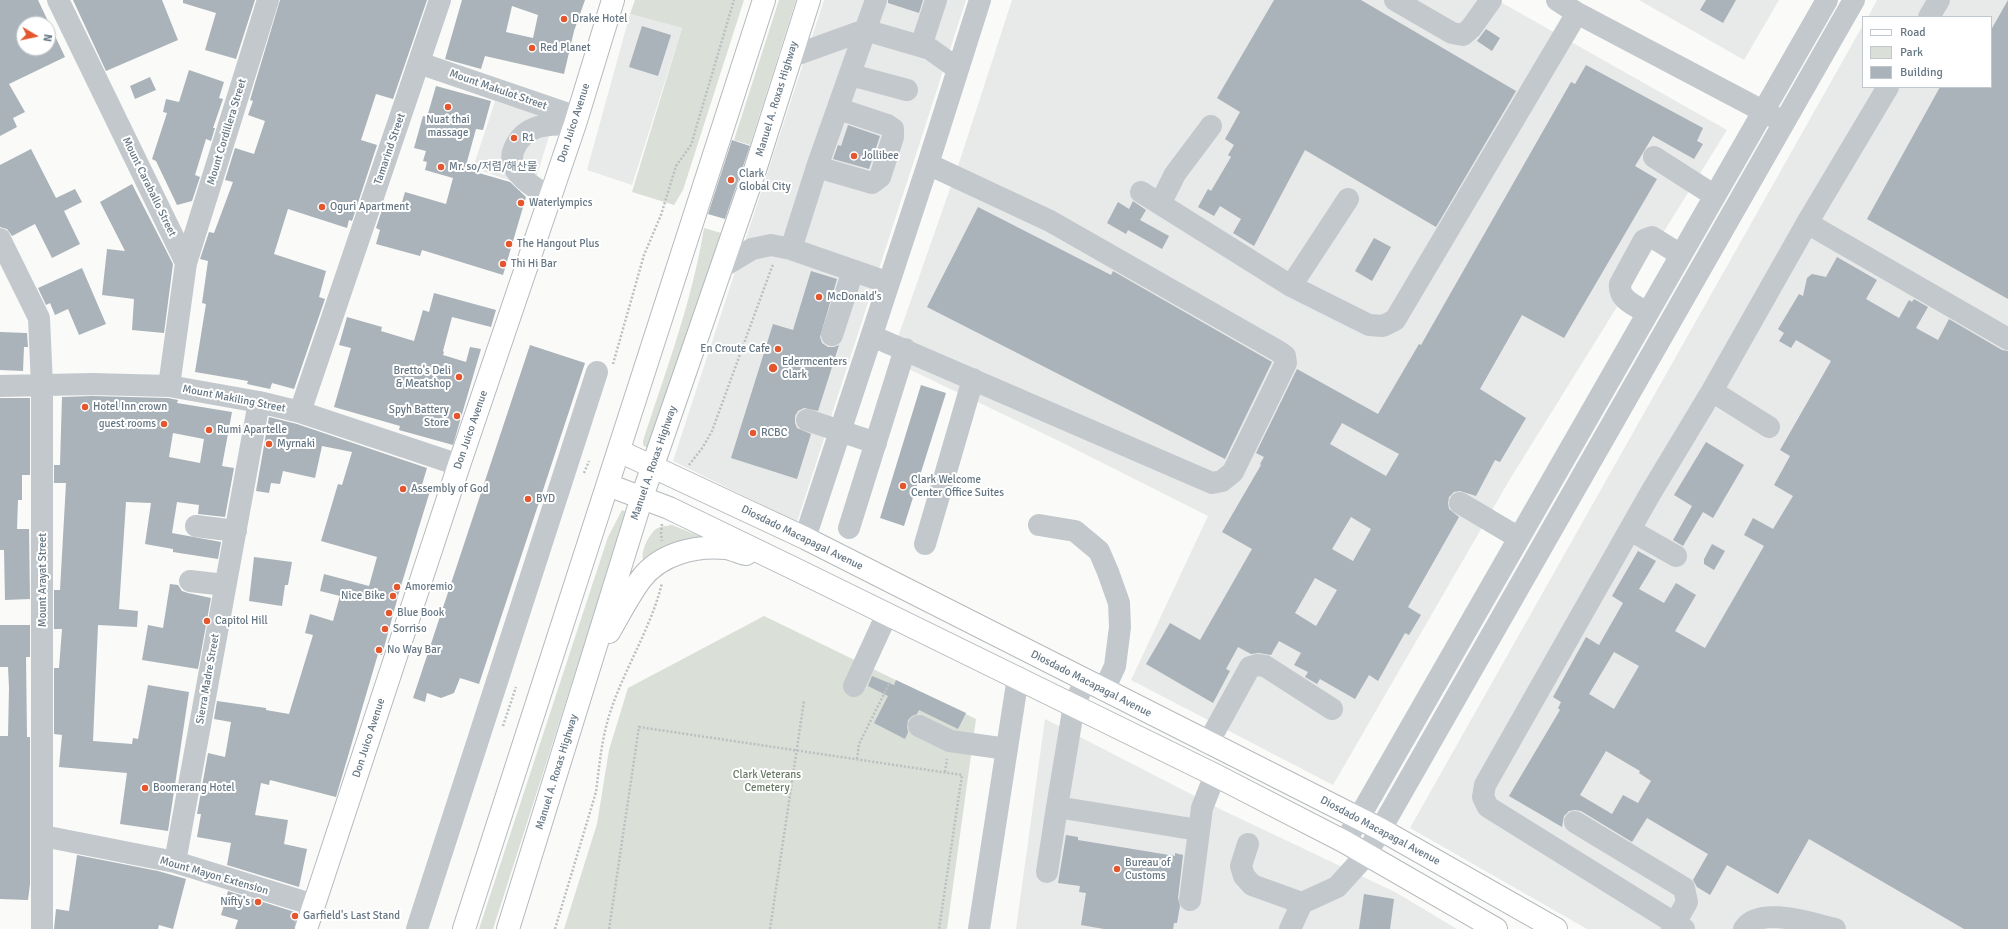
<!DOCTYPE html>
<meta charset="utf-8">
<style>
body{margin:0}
#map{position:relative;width:2008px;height:929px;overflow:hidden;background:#fafaf8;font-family:Signika,sans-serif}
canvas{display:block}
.legend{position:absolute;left:1862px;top:16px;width:130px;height:72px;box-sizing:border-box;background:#fff;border:1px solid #c1c8cd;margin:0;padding:5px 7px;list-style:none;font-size:12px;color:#657683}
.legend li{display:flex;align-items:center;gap:8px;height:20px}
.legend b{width:20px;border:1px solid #c1c8cd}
.north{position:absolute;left:16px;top:16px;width:40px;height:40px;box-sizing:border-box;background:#fff;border:1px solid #c1c8cd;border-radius:50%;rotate:99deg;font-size:11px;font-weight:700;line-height:16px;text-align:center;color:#657683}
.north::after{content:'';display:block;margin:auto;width:14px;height:18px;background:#e4572e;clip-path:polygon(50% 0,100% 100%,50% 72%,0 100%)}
</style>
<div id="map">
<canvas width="2008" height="929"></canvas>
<ul class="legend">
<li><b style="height:5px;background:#fff"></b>Road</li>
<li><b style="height:11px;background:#dadfd7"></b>Park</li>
<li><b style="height:11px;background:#aab3b9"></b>Building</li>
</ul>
<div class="north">N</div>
</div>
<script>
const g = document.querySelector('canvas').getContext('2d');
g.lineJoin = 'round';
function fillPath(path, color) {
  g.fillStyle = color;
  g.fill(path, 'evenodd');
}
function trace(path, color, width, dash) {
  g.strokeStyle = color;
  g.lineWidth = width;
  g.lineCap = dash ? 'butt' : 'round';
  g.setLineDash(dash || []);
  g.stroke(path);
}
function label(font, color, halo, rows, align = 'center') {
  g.font = font + ' Signika,"Noto Sans KR",sans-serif';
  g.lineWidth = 4;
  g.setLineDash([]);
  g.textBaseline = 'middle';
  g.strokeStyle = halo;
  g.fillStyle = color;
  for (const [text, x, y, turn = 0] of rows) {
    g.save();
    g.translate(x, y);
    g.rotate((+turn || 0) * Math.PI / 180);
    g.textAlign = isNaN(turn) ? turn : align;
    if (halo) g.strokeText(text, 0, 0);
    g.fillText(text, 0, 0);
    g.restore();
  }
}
const built = new Path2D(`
 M824,0H966L797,522L673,461Z
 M1012,0H1497L1727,130L1510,479L1333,785L1131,680L1208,516L1063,443L890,360L960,160Z
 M1639,0H1779L1744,60Z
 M1877,0H2008V929H1587L1410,828L1863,25V87H1991V17H1868Z
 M630,14L682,28L632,185L587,170Z
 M495,101L554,120L533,188L473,168Z
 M1045,719L1220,809L1395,892L1457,929H1016Z`);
const green = new Path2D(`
 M635,0H744L683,190L674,205L632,192L682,28L630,14Z
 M779,0H796L750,145L734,140Z
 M704,228L721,233L649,447L647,448L643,445V441C666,370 692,302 704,228Z
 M622,510L626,512V514L493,929H479L608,537Z
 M672,525L702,537L703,539L644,561C639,554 649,534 656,529C661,526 666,526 672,525Z
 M764,616L976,719L947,929H564L597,824L609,750L628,688Z`);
const building = new Path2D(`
 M0,0H38L65,57L9,84L25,112L13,118L17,127L0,136ZM24,24H48V48H24Z
 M73,0H162L178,40L106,71Z
 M183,0H255L236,59L205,50L216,13L183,3Z
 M280,0H427L393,99L376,94L361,140L377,145L352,221L349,220L347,228L288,209L274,254L326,271L319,297L325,299L294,389L272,383L270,389L247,384L248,381L195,372L206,304L202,303L208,261L200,259L209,232L214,233L233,182L225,180L235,148L254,154L265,121L248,115L253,101L250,100Z
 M462,0H585L574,31L564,74L485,56L481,69L445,59ZM512,6L538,15L533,38L506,32Z
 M888,0H923L919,13L888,3Z
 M1274,0H1361L1516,91L1436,227L1305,150L1254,246L1233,233L1241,219L1220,206L1214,216L1198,207L1208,189L1211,191L1231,157L1228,155L1234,145L1225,139L1240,112L1217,98Z
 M1706,0H1736L1723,23L1700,10Z
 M2008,0V299L1867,219L1940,87H1991V30Z
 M642,26L671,35L658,76L629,67Z
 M1486,29L1500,38L1492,51L1477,41Z
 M1586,65L1703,128L1697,141L1703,144L1694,159L1653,136L1635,166L1657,179L1564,338L1522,315L1480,389L1526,418L1500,462L1495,460L1476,496L1460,491L1454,492L1449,497L1448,503L1449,509L1459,517L1408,607L1421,615L1409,635L1405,633L1378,681L1369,675L1355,699L1320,679L1317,684L1305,677L1308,672L1294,665L1301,653L1279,641L1271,655L1259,653L1251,654L1238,647L1226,669L1230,671L1213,703L1146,664L1170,623L1200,640L1252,549L1222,532L1261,465L1260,464L1264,457L1256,453L1297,369L1378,414L1419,344L1421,345L1571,82L1575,84ZM1342,423L1399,454L1386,476L1330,444ZM1351,517L1371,529L1353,561L1332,549ZM1315,578L1337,590L1316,626L1295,613Z
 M189,70L224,82L219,98L223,99L213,128H215L211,141L206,139L195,175L200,177L192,201L177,205L156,161L152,159L167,113L163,112L166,99L179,102Z
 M150,77L156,90L135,99L130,86Z
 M436,86L491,101L483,130L476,129L465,169L510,182L526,197L503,275L422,250L420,256L376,244L380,230L376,228L384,204L400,209L405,192L446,204L453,178L425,170L427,162L423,161L426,151L414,148L423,116L427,117Z
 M848,125L880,136L869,169L833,159L838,145L841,146Z
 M732,140L750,146L725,219L708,214Z
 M31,149L56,198L75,189L82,202L64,211L80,244L52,258L35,224L12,236L7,229L0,227V165Z
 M132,184L173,264L164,333L132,330L134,299L102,295L107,249L125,251L100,202Z
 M1133,201L1146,210L1140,220L1169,236L1162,249L1128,230L1126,234L1107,223L1118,202L1129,209Z
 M978,207L1111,275L1113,271L1272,362L1225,459L927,307Z
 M1374,238L1391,247L1372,281L1355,271Z
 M1837,257L1877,280L1866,299L1899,318L1909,300L1912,302L1914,299L1928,307L1916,328L1938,340L1949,319L2002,350L2008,351V929H1964L1809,839L1778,894L1727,865L1710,895L1697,887L1693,880L1708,854L1647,818L1632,842L1581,811L1575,810L1569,811L1564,816L1562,827L1509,796L1560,710L1558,708L1561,702L1553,697L1586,637L1599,645L1623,603L1612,596L1638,551L1656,561L1639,589L1664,603L1676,583L1696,595L1675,631L1705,648L1764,546L1744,535L1753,518L1773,529L1793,496L1774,485L1790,456L1780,450L1831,361L1796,340L1791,348L1779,341L1784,333L1778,329L1799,294L1803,296L1807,278L1812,274L1826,277ZM1614,652L1639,666L1614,709L1589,694ZM1606,751L1640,771L1639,773L1651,781L1638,803L1623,795L1612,814L1580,795Z
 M82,268L106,324L79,335L68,309L55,315L50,303L46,305L38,288Z
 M811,271L837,279L820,337L822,343L828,347H834L839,345L818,411L804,408L798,411L795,416V423L797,428L811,434L797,479L731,458L773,324L793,330Z
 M434,293L496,310L491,327L452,317L443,351L444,352L443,355L466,362L470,347L481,349L453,445L399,430L400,426L334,407L351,348L339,345L347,317L382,327L381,331L414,341L423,310L429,312Z
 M0,332L27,333L28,347H24L23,371L0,370Z
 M530,345L585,363L479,684L460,678L454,693L441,698L427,693L425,702L413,698Z
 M921,385L946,393L904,526L880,518Z
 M92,396L168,398L178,400L177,403L232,412L222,466L234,468L225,517L198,514L199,505L177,502L172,533L221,542L218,559L173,552V549L145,544L151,503L126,502L119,609L138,611L137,627L98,625L93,741L132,744L133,738L138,739L148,685L189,692L168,831L120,824L127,773L59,767L62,735L54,734V668H59L62,629H54V590H60L66,483H54V465H60L62,397ZM173,433L204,439L200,463L169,457Z
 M0,398H30V475H22V500H18L17,529H29L30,599L5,600L4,550H0Z
 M269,417L297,424L427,468L421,488L430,491L400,589L382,655L378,654L336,797L270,780L269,785L261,783L255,815L288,820L284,844L307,849L299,887L227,865L231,843L197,837L201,814H197L208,753L225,757L231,722L214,719L217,701L266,708V710L289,714L313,635L305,633L310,614L333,621L340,596L320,591L324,574L369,586L377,557L321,541L338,484L342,485L352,452L322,446L315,478L283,471L280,484L271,483L269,493L256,491Z
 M1706,442L1744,465L1713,518L1703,512L1683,546L1673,540L1692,506L1674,495Z
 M1712,544L1725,551L1714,570L1704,564V559Z
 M254,557L292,562L288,585H285L282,606L249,601Z
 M170,584L178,585L182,591L188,593L211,598L198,669L142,660L148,625L163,628Z
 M0,625H30V657H26L27,737H30V884L28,900L0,899V736H8L9,688L8,667H0Z
 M872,676L894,685L896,680L966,713L958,729L919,710L917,714L912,716L908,720L907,727L908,732L905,739L874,723L888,696L868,686Z
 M1066,835L1078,837V840L1175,856V853L1183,855L1178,898L1180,906L1177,923H1174L1173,929H1104L1081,925L1086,893L1079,892L1080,886L1058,883Z
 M77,855L158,871L186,879L173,929L159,925L158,929H54L56,909L69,911Z
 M228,891L298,913L294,929H235L238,920L221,915Z
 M1364,894L1394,899L1390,929H1359Z`);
const path = new Path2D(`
 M613,364L644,255L661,215L676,166L691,145L734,0
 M689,465L703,447L712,431L773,264
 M584,473L589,461
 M662,524L661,533L662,541
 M503,726L516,687
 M857,759L859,744L890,682
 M945,772L947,759
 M555,929L596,792C599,769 601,745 607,723C620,675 650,632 662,583
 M609,929L639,727L962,775L939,929
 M770,929L804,701`);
const minor = new Path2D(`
 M58,0L186,263L169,386
 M1395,0L1452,33L1463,35L1471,28L1491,0
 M1557,0L1577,13L1776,118
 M1929,17L1939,0
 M921,46L936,0
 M790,57L865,30L930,49L958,69
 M419,63L577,117
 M851,75L907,90
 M1654,157L1715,196
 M817,167L872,183L880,177L893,137V129L887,125L839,109
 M1141,192L1291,286L1369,325L1383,326L1395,320L1577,13
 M550,197C539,190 528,185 520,175C513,168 510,158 514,149C525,123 550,124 575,124
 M1160,204L1175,174L1211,126
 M1807,223L2008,339
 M0,239L39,318L42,386V929
 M791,249L817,167L876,0
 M186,263L268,0
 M722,267L752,249L771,245L791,249L889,283
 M1291,286L1348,199
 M1648,313C1636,306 1618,300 1620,284L1644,240L1652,237L1681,255
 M832,335L853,271
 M872,336L1212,483L1222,481L1233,472L1286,363L1285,356L1278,351L1050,221L928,164
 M0,386L92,384L169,386L259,402L300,412L459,465
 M1712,391L1769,427
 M300,412L440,0
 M807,420L876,443
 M1460,503L1519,538
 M1039,525L1075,531L1099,551L1108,572L1119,603L1120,627L1115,666L1104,690
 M196,526L236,531
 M849,528L905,349
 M1630,530L1676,556
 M805,538L928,164L980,0
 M925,544L973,379
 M190,581L225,585
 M854,686L887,614
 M919,726L950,741L1007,749
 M1208,743L1250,667L1257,665L1265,666L1332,709
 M1057,807L1074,705L1085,681
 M1575,822L1684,888L1687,902L1672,929
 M43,836L175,862L314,905
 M1345,842L1827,0
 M1248,844L1241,866L1244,876L1252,885L1302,903
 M175,862L259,402
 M1047,872L1057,807L1198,830
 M1190,900L1202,808L1215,775
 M417,929L597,372
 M979,929L1018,677
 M1290,929L1302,903L1337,887L1366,855L1854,0
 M1684,929L1488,807L1483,797L1485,785L1650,494L1712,391L1807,223L1888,87
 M1744,929C1759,905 1813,924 1835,929`);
const major = new Path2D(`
 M619,451L805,538L1380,829L1556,929
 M608,485L669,508L797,570L1215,775L1345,842L1496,929
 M609,632C619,615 629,595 641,579C660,554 695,545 726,548C733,549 740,553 746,554
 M306,929L459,465L575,124L613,0
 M464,929L764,0
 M508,929L642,497L755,170L809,0`);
const markers = [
 [564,19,4,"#e4572e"],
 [532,48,4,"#e4572e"],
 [448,107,4,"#e4572e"],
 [514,138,4,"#e4572e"],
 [854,156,4,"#e4572e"],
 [441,167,4,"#e4572e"],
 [731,180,4,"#e4572e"],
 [521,203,4,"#e4572e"],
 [322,207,4,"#e4572e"],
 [509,244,4,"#e4572e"],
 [503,264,4,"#e4572e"],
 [819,297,4,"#e4572e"],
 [778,349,4,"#e4572e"],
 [773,368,5,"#e4572e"],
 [459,377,4,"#e4572e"],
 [85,407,4,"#e4572e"],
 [457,416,4,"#e4572e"],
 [164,424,4,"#e4572e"],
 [209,430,4,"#e4572e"],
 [753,433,4,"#e4572e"],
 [269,444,4,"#e4572e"],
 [903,486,4,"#e4572e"],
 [403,489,4,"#e4572e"],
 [528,499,4,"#e4572e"],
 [397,587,4,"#e4572e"],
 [393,596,4,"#e4572e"],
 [389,613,4,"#e4572e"],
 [207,621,4,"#e4572e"],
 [385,629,4,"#e4572e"],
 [379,650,4,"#e4572e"],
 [145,788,4,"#e4572e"],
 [1117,869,4,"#e4572e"],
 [258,902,4,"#e4572e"],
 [295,916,4,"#e4572e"]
];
const poiNames = [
 ["Drake Hotel",572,19],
 ["Red Planet",540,48],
 ["Nuat thai",448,120,"center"],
 ["massage",448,133,"center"],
 ["R1",522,138],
 ["Jollibee",862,156],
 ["Mr. so/저렴/해산물",449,167],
 ["Clark",739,174],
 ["Global City",739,187],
 ["Waterlympics",529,203],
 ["Oguri Apartment",330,207],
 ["The Hangout Plus",517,244],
 ["Thi Hi Bar",511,264],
 ["McDonald's",827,297],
 ["En Croute Cafe",770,349,"right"],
 ["Edermcenters",782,362],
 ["Clark",782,375],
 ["Bretto's Deli",451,371,"right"],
 ["& Meatshop",451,384,"right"],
 ["Hotel Inn crown",93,407],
 ["Spyh Battery",449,410,"right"],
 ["Store",449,423,"right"],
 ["guest rooms",156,424,"right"],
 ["Rumi Apartelle",217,430],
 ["RCBC",761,433],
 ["Myrnaki",277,444],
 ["Clark Welcome",911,480],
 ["Center Office Suites",911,493],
 ["Assembly of God",411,489],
 ["BYD",536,499],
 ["Amoremio",405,587],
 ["Nice Bike",385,596,"right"],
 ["Blue Book",397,613],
 ["Capitol Hill",215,621],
 ["Sorriso",393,629],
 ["No Way Bar",387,650],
 ["Boomerang Hotel",153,788],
 ["Bureau of",1125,863],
 ["Customs",1125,876],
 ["Nifty's",250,902,"right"],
 ["Garfield's Last Stand",303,916]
];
const streetNames = [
 ["Mount Makulot Street",498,90,19],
 ["Manuel A. Roxas Highway",777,99,-73],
 ["Don Juico Avenue",574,123,-72],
 ["Mount Cordillera Street",227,132,-73],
 ["Tamarind Street",390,149,-71],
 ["Mount Caraballo Street",149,187,64],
 ["Mount Makiling Street",234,399,11],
 ["Don Juico Avenue",471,430,-71],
 ["Manuel A. Roxas Highway",654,463,-71],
 ["Diosdado Macapagal Avenue",802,538,26],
 ["Mount Arayat Street",43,580,-90],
 ["Sierra Madre Street",208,679,-80],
 ["Diosdado Macapagal Avenue",1091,684,27],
 ["Don Juico Avenue",369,738,-72],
 ["Manuel A. Roxas Highway",557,772,-73],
 ["Diosdado Macapagal Avenue",1380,831,28],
 ["Mount Mayon Extension",214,876,16]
];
const parkNames = [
 ["Clark Veterans",767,775],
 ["Cemetery",767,788]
];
fillPath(built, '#e8e9e9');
fillPath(green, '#dadfd7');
fillPath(building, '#aab3b9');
trace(major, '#b5babe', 24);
trace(path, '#bbbfc2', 2.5, [2, 2]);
trace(minor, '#c3c8cc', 22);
trace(major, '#fff', 22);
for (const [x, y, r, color] of markers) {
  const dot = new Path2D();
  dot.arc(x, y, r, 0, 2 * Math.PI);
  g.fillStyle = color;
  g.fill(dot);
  trace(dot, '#fff', 1.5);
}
label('11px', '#657683', '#fff', poiNames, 'left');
label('11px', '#657683', '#fff', streetNames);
label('11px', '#687a64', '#fff', parkNames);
</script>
